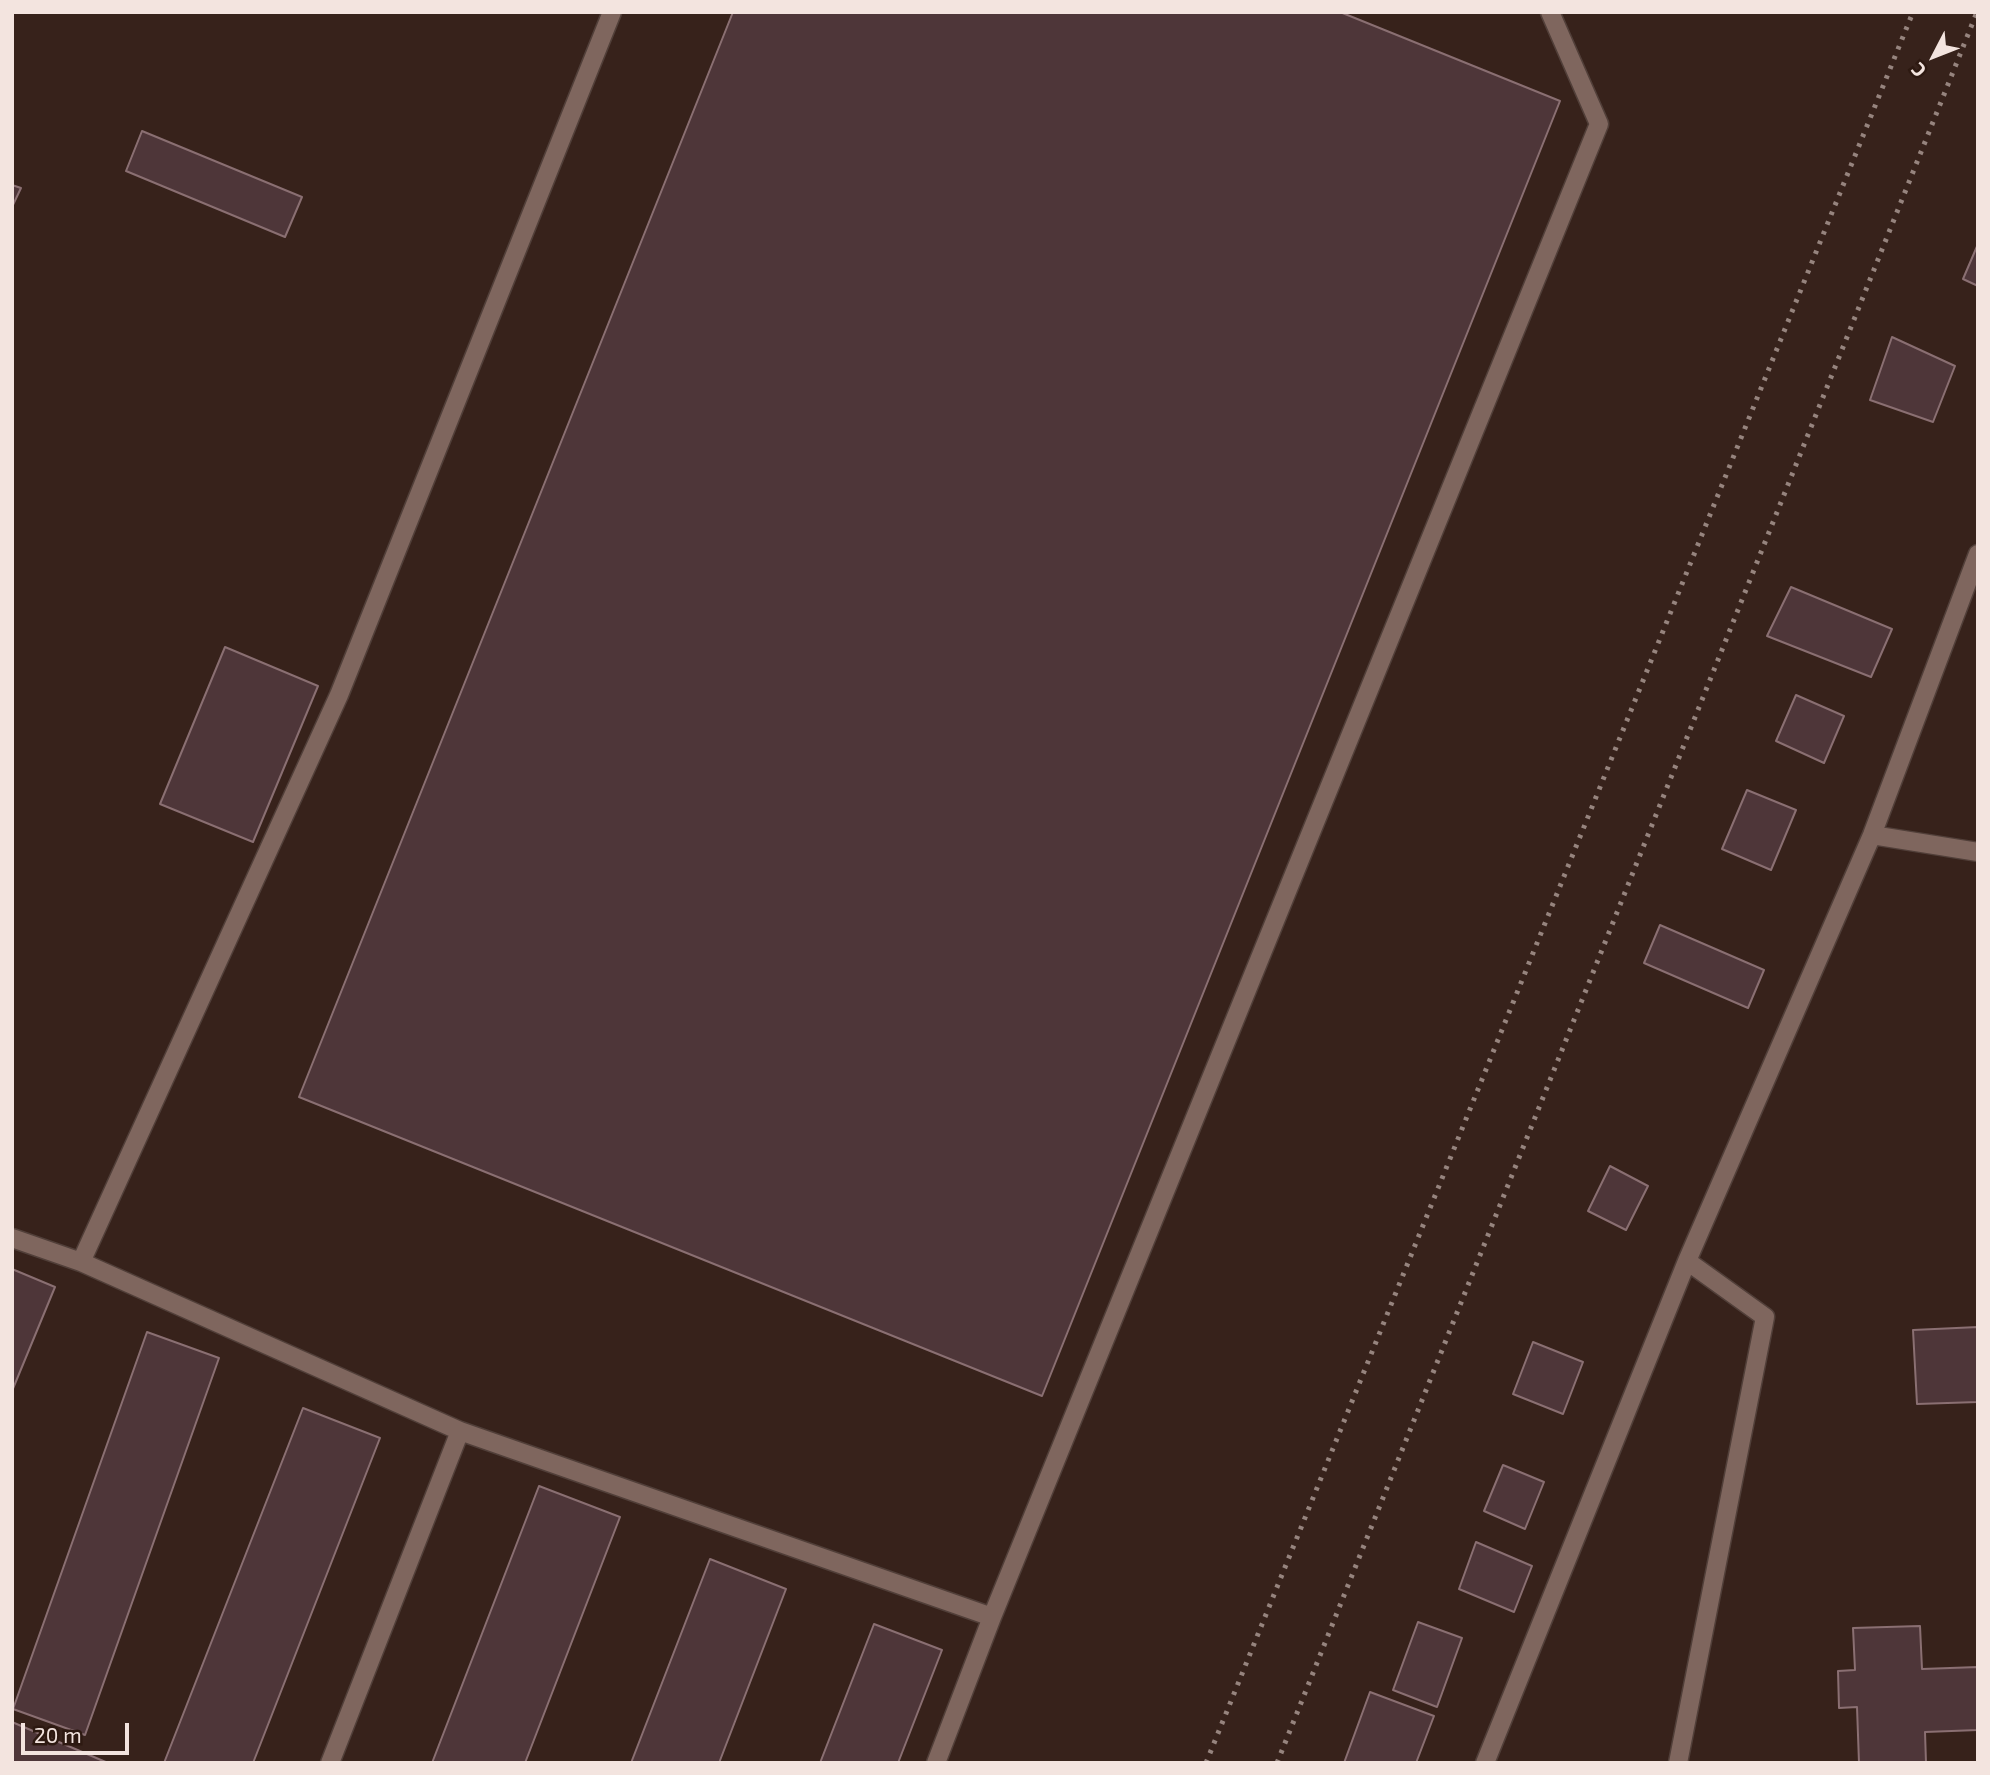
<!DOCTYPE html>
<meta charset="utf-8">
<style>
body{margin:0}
#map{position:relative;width:1990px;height:1775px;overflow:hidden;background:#37221b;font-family:"Exo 2",sans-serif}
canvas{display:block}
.frame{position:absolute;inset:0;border:14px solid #f3e4df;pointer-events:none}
.north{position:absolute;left:1899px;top:21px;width:70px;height:70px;-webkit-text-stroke:5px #2d1911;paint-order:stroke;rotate:228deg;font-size:19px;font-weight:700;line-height:28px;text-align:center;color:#f3e4df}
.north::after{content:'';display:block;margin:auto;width:24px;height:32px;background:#f3e4df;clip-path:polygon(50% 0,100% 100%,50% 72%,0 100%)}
.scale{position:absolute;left:21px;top:1723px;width:108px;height:32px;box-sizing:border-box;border:4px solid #f3e4df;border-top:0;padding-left:9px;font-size:21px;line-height:24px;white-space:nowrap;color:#f3e4df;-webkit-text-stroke:5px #2d1911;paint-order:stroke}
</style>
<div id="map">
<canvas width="1990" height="1775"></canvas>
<div class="frame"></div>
<div class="north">С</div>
<div class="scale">20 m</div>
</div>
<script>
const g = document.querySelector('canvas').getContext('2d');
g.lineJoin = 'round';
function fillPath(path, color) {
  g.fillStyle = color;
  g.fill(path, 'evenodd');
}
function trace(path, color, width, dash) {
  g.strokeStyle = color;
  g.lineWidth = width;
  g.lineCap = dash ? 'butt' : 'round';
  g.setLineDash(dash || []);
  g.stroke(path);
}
const building = new Path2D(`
 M733,12H1340L1560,101L1042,1396L299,1097Z
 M142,131L302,197L285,237L126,171Z
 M12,185L21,188L12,207Z
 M1978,244V286L1963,279Z
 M1892,337L1955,366L1933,422L1870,400Z
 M1791,587L1892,629L1871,677L1767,636Z
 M225,647L318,686L253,842L160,804Z
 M1796,695L1844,716L1824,763L1776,741Z
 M1747,790L1796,810L1771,870L1722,849Z
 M1660,925L1764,970L1748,1008L1644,963Z
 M1610,1166L1648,1186L1626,1230L1588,1211Z
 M12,1269L55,1287L12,1391Z
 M1978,1327V1402L1917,1404L1913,1330Z
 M147,1332L219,1358L85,1735L13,1709Z
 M1533,1342L1583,1362L1563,1414L1513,1394Z
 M303,1408L380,1438L253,1763H164Z
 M1503,1465L1544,1482L1525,1529L1484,1511Z
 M539,1486L620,1517L525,1763H432Z
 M1476,1542L1532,1566L1514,1612L1459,1589Z
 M710,1559L786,1589L719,1763H631Z
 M1418,1622L1462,1638L1437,1707L1393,1690Z
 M874,1624L942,1650L898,1763H820Z
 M1920,1626L1922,1669L1978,1667V1730L1925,1732L1926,1763H1859L1857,1707L1839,1708L1838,1671L1855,1670L1853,1628Z
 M1370,1692L1434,1716L1416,1763H1344Z
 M12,1722L108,1763L12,1762Z`);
const service = new Path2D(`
 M1872,835L1978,852
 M12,1238L81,1262L460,1431L992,1617
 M81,1262L339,695L612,12
 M330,1763L460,1431
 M936,1763L992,1617L1599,124L1550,12
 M1485,1763L1687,1261L1872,835L1978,554
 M1678,1763L1765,1317L1687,1261`);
const rail = new Path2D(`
 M1206,1763L1913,12
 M1277,1763L1977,12`);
fillPath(building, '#4e3639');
trace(building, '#8a6f72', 2);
trace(service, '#513f39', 21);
trace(service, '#7f665e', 18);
trace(rail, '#96847e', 5, [3.5, 7]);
</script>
